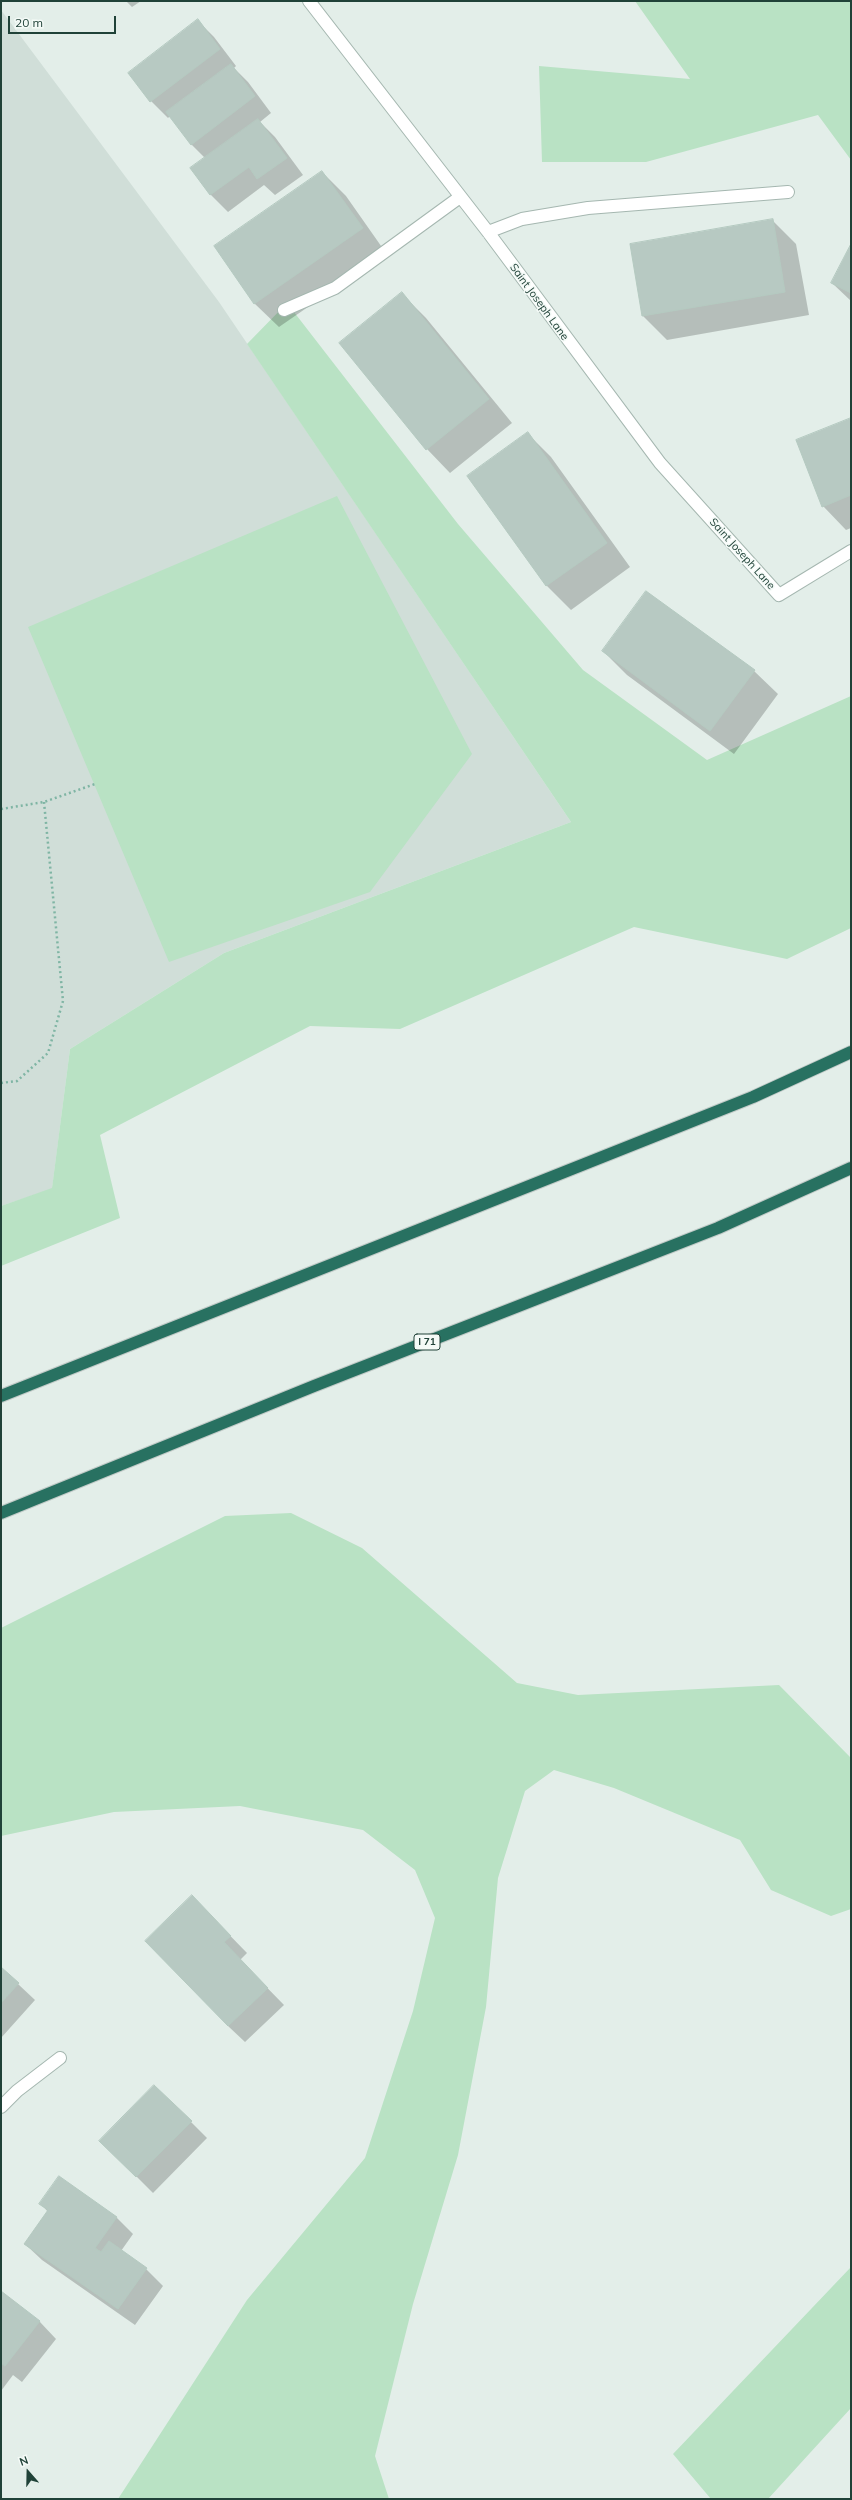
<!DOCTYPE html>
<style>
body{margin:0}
#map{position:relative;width:852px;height:2500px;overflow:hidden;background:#e3eee9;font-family:Mulish,sans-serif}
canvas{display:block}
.frame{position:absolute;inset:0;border:2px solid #204238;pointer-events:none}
.north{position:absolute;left:8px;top:2452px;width:40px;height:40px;-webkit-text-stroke:3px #f4faf7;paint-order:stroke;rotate:340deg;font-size:11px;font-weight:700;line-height:16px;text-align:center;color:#204238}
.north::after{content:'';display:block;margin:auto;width:14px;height:18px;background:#204238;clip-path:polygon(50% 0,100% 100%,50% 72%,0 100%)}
.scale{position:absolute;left:8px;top:16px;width:108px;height:18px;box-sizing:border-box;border:2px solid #204238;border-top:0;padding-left:5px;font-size:12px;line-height:14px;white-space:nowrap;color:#204238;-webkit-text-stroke:3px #f4faf7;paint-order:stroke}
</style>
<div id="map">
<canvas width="852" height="2500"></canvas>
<div class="frame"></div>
<div class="north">N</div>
<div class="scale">20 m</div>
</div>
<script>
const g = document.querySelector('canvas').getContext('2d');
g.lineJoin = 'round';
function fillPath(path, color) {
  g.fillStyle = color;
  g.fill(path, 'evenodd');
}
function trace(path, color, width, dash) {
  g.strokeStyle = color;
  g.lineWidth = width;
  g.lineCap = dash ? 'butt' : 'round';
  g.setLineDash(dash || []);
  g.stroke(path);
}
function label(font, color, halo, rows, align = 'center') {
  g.font = font + ' Mulish,sans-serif';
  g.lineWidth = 3;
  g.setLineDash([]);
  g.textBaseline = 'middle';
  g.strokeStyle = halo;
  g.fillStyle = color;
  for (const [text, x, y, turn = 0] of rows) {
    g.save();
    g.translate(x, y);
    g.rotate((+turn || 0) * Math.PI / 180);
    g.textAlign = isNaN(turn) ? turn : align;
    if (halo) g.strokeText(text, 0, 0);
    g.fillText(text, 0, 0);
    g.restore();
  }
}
const built = new Path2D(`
 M1,10L219,302L571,822L224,953L70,1049L52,1189L1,1206Z`);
const green = new Path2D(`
 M635,1H851V160L818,115L646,162H542L539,66L690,79Z
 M287,303L458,524L583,670L707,760L851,696V928L787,959L634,927L400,1029L310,1026L100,1135L120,1218L1,1266V1206L52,1188L70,1049L224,953L571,822L247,344Z
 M337,496L472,754L370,892L169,962L28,627Z
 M291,1513L362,1548L517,1683L578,1695L779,1685L851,1758V1909L831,1916L771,1890L740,1840L614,1788L554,1770L525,1791L498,1878L486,2007L458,2155L413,2304L375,2456L389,2499H118L247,2300L365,2158L413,2011L435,1918L415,1870L363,1830L240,1806L114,1812L1,1836V1628L225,1516Z
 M851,2267V2408L768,2499H711L673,2454Z`);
const shadow = new Path2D(`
 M126,1H141L132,7Z
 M198,21L214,37L236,66L234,68L248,82L271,113L260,122L275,137L303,175L275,195L264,185L228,212L211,195L191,168L205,158L191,144L170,116L168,118L151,101L129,73Z
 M322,172L346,196L386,253L279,327L255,304L215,246Z
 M772,220L796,244L809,315L667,340L643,316L631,245Z
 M851,246V301L832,283Z
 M402,294L426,318L512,423L450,473L427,449Z
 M851,419V528L846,530L823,506Z
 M527,433L551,457L630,567L571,610L547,586L468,476Z
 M603,651L754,671L778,694L734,754L627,675Z
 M208,1913L247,1953L240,1960L284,2005L245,2042L228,2026Z
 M1,1968L35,2000L1,2038Z
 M191,2122L207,2138L153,2193L101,2141Z
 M41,2204L117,2218L133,2234L121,2251L146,2269L163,2286L135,2325L42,2260L25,2244L48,2212Z
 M1,2292L40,2322L56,2339L22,2382L13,2375L1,2391Z`);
const building = new Path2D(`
 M198,19L220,49L150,102L128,73Z
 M231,64L255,96L191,145L166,112Z
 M258,119L287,158L257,179L249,167L210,195L190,168Z
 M322,171L363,228L254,304L214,246Z
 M773,219L785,292L642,316L630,244Z
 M851,244V293L831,283Z
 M402,292L489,399L426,450L339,343Z
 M851,418V495L822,507L796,440Z
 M528,432L607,543L546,586L467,476Z
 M646,591L755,670L710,731L602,651Z
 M192,1895L231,1936L224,1942L268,1988L228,2026L145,1941Z
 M1,1967L19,1983L1,2003Z
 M154,2085L192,2121L136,2177L99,2141Z
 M59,2176L117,2217L95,2248L101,2252L109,2241L147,2268L118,2309L24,2244L48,2210L39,2204Z
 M1,2291L40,2321L5,2366L1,2363Z`);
const path = new Path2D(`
 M1,809L44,802L95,784
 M1,1083L17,1081L48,1053L63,1001L44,802`);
const minor = new Path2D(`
 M309,1L488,232L660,463L779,595L851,551
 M488,232L522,219L588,208L788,192
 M284,310L335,288L460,197
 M1,2107L17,2091L60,2058`);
const highway = new Path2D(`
 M1,1396L753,1097L851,1052
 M1,1513L314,1386L718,1228L851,1168`);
const shields = [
 [427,1342,26]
];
const shieldNames = [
 ["I 71",427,1342]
];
const streetNames = [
 ["Saint Joseph Lane",539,302,54],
 ["Saint Joseph Lane",742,554,48]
];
fillPath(built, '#d0ded8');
fillPath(green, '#b9e2c4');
fillPath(shadow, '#0003');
fillPath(building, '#b7c9c2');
trace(building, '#b4c9c0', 1);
trace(minor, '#a5b7b0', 14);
trace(highway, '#c1cac7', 14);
trace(path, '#7fb5a4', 2.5, [2, 3]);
trace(minor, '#fff', 12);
trace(highway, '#287161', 12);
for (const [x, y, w] of shields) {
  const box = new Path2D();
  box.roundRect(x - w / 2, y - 8, w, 16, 3);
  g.fillStyle = '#f4faf7';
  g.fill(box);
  trace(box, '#204238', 1);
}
label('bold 10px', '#204238', null, shieldNames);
label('11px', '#204238', '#f4faf7', streetNames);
</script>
